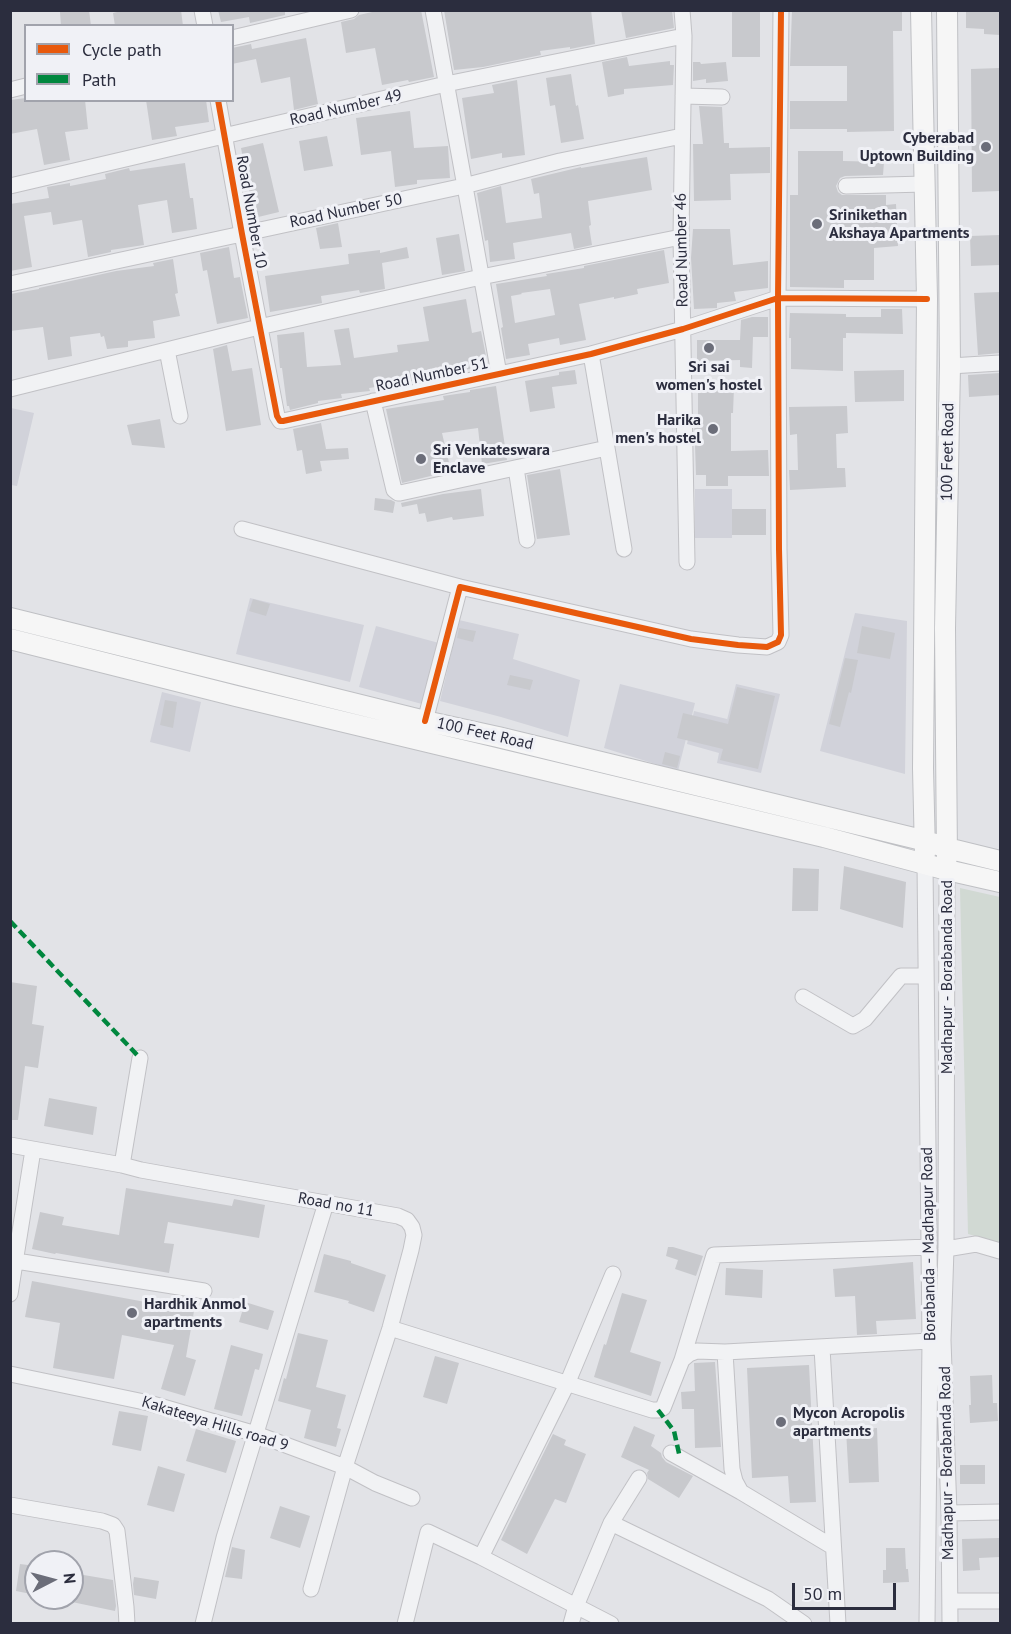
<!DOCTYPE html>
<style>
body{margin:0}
#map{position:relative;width:1011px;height:1634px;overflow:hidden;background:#e2e3e7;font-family:"PT Sans",sans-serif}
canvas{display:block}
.frame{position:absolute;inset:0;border:12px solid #2b2d3e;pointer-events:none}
.legend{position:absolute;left:24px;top:24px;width:210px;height:78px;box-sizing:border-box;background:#f0f1f6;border:2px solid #a1a3ac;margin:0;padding:8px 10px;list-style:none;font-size:18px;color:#2b2d3e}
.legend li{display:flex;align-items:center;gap:12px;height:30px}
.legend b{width:30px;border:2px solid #a1a3ac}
.north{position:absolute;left:24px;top:1550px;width:60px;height:60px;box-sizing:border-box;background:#f0f1f6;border:2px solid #a1a3ac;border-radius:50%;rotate:84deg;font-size:16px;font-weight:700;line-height:24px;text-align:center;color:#2b2d3e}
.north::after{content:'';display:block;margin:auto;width:21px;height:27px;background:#6b6d79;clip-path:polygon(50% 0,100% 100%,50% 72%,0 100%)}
.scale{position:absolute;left:792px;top:1583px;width:104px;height:27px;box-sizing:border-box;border:3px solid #2b2d3e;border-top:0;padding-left:8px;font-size:18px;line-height:21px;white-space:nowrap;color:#2b2d3e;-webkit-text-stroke:4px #f0f1f6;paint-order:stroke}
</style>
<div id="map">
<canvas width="1011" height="1634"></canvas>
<div class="frame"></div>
<ul class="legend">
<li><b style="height:8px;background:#e8590c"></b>Cycle path</li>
<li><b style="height:8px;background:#00873e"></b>Path</li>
</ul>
<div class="north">N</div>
<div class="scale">50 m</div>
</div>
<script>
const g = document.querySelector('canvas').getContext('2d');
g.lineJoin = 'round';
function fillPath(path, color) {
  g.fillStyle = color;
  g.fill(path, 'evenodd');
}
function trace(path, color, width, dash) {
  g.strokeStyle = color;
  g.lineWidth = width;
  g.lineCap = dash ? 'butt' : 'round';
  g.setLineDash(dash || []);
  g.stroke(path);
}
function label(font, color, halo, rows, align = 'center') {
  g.font = font + ' "PT Sans",sans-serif';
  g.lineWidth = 6;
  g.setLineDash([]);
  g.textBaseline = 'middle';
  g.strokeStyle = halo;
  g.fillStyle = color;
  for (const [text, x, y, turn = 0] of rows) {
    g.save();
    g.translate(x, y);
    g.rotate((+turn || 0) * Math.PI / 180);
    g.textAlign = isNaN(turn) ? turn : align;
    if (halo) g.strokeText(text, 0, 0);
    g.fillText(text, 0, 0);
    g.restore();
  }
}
const built = new Path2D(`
 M11,408L34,413L17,486L11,485Z
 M695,489H732V538H695Z
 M250,598L364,625L350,682L236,654Z
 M855,613L907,621L905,774L820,751Z
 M459,620L519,634L513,659L580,680L568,737L501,717L440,701Z
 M376,626L439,643L422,704L359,687Z
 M620,684L695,703L678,771L604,748Z
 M736,684L780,694L761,773L717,763L719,753L687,744L694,711L727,719V720Z
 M162,692L201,702L190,752L150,742Z`);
const green = new Path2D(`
 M960,888L1000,897V1243L968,1234Z`);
const building = new Path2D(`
 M73,10H89L91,26H61L60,12Z
 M125,10H181L183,26H115L113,13Z
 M218,10H285V15L250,23L249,17L221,22Z
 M381,10H421L434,77L409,82L408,80L382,85L375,48L346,53L341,22L354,19L359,15Z
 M444,10H591L595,44L570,49V47L540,51L541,55L483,67L454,70Z
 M621,10H672L674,28L626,38Z
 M732,10H760V57H732Z
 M792,10H902V31H893L894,131L847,132V129H790V101H847V66H790Z
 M966,10H1000V35L984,34V29L966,28Z
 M306,38L318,104L294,110L290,77L261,83L256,59L232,64V48L251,44L252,49Z
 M627,57L629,66L670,61V65H674L673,85L624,89V94L608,97L602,62Z
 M693,62H700L701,64L726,62L728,81L706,83V79L693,81Z
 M1000,68V191L972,192L971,69Z
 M571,74L576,106L578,105L584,139L561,143L555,105L550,106L546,78Z
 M517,80L525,155L502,158V153L471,159L462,98L494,93L492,85Z
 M26,98V100H85L88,129L65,132L70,160L44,165L37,129L10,134V100Z
 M146,100H206L209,122L175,127L177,136L152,140Z
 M699,106L722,107L724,143H729V148L770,147V173L730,174L731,200L694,201L693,144H703Z
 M410,111L414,148L448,146L450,178L417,180V184L395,187L391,151L361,155L356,118Z
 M327,136L333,166L304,171L299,141Z
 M263,143L279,212L254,218L241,148Z
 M798,151H843V161L884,162L883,175L845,176L840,178L836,186L838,192L842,195H886V205L896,204L898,246L874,248V280H844V288L790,287V195H798Z
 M647,157L652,190L588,201L591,225L589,226L592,245L574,249L571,233L513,243L515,259L490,262L488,240L485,241L477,193L501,186L506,223L542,218L539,193L534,194L531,179L581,167V168Z
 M185,163L190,198H193L197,229L172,233L167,200L138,205L144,245L111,250V252L88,257L82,220L53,225L51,212L24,216L32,267L10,271V204L49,198L47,187L70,183V186L106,179L105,174L129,168L130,171Z
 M338,223L342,247L320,249L316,228Z
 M693,229H730L733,265L768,261V288L734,292L736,301L717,303V308L694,309L691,258Z
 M459,234L465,271L442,275L436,238Z
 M1000,235V265L971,266L970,236Z
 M229,247L234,278L240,277L248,318L217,324L207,270L203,271L200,253Z
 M407,247L409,258L382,263L385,289L360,293L359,290L321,296L322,303L270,312L265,276L349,264L348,254L380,250V253Z
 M664,250L669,283L637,289L638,294L614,299V297L579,304L586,340L560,345L559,338L528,344L530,355L506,359L501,328L503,327L496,284L547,276L546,274L584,268V266ZM550,289L555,315L515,323L511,296L522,294L521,293Z
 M173,259L178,293L175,294L180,316L153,321L155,338L128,341V347L107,349L104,336L101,337L100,333L70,337L72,356L48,360L43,327L10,331V294L39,289V288L116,271L154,266L153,263Z
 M1000,292V353L978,355L974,293Z
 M466,299L472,333L481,331L488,366L425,376L426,379L369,388L370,391L341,394L342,398L318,401V403L290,410L289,406H287L282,368H280L277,335L304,332L307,367L341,365L334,330L349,328L354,358L398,352L397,345L429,341L423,307Z
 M881,309H902L903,334L846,333V338H843V371L791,369V338H789L790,313L846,314V317H881Z
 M752,317H768V337H753L752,368L740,367V360L697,361V340H740L741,320Z
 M227,345L232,371L252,368L261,425L226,431L213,349Z
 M575,370L577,384L552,387L555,408L530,412L525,381L559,375V372Z
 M904,370V401L855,402L854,371Z
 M1000,373V395L969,397L968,375Z
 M496,386L507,460L482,464L478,428L442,433L451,471L402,483L386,409L444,400L443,396L470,392V390Z
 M698,387H734L733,413H731V451L768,450L769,476H728V486H706V475H696L694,415H698Z
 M847,406L848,433L836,434L837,468H845L846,487L790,490L789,470H798L797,434L790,435L789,407Z
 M160,419L165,448L132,445L127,425Z
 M321,423L326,449L348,448L349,459L320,461L322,471L306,474L302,450L297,451L293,429Z
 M560,469L570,535L537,539L527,475Z
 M481,489L484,516L453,520L452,517L427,522L425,513L419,514L417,504L402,507L401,503L443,494Z
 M375,498L391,500L395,502L393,513L374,510Z
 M732,509H766V535H732Z
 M253,599L270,604L266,616L249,611Z
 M862,626L895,633L890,659L857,653Z
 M459,628L476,631L473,642L457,638Z
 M845,658L858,660L851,693L849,692L840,727L829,724Z
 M510,675L533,680L530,690L507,685Z
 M737,687L775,696L758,769L720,760L723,749L677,738L683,713L728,724Z
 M165,700L177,702L173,728L160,725Z
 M665,752L680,756L677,768L662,764Z
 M844,866L906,882L903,928L840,909Z
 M793,868L819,869L818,911H792Z
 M10,982L37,986L32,1024L44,1026L38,1068L25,1066L18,1120H10Z
 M49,1098L97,1107L93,1135L44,1126Z
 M126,1188L232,1206L234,1199L265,1205L259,1238L168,1222L164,1243L174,1244L169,1273L56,1253L55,1254L32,1249L40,1212L64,1217L62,1225L119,1235Z
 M668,1247H673L703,1256L696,1276L675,1269L678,1260L666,1256Z
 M324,1254L351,1261V1263L386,1275L374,1312L348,1303L349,1301L314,1292Z
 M913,1262L916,1319L876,1321L877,1334L857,1335L855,1296L835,1297L833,1269Z
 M726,1268L763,1270L762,1298L725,1295Z
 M32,1281L194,1311L186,1357L196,1360L185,1396L161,1389L174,1345L122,1335L114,1379L53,1368L60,1323L25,1317Z
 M622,1293L647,1300L630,1352L661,1362L651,1396L594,1377L604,1344L606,1345Z
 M245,1302L274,1311L268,1330L239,1322Z
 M298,1333L328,1340L316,1387L346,1395L337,1428L341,1429L336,1447L304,1438L311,1410L278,1401L284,1378L286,1379Z
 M231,1345L263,1354L259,1370L255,1369L242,1416L214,1409Z
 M435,1356L459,1363L447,1404L423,1397Z
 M715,1362L721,1447L695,1448L694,1409H682L681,1392L695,1391L694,1363Z
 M809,1365L816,1502L790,1503L788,1476L752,1478L747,1368Z
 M992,1375L993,1403H997L998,1421L970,1423L969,1405H971L970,1376Z
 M119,1411L148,1416L141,1451L112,1445Z
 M634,1426L655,1435L651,1446L661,1453L662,1457L666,1462L693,1476L679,1498L648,1479L647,1473L649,1470L621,1457Z
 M877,1428L879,1482L849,1483L846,1430Z
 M196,1429L236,1441L226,1473L186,1461Z
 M553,1434L566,1440L564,1445L586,1454L566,1503L555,1499L527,1554L501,1540Z
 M960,1465H985V1484H960Z
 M158,1466L185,1474L174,1512L147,1505Z
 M280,1506L310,1516L300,1548L270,1538Z
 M999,1538L1000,1557L979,1558L980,1570L963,1571L962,1539Z
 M232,1547L245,1550L242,1579L225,1577Z
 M886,1548H905L906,1569H908L909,1582L883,1583V1570H886Z
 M20,1564L36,1566V1595L16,1591Z
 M72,1573L113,1580L116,1606L115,1611L72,1602Z
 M134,1577L159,1581L156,1599L134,1595L133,1584Z`);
const minor = new Path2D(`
 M202,10L205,26
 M433,10L499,374
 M682,10L684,36L681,237L687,562
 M232,38L351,10
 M10,90L26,86
 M683,96L722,97
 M218,100L242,234L277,416L280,421H283L591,354L683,329L778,298L927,299
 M10,186L446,84L684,36
 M846,186L925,184
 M10,284L464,186L560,161L682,136
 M167,350L180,416
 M950,366L1000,363
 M10,389L259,327L481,277L681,237
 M373,401L394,490L398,493H400L607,448L591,354
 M607,448L624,549
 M516,468L527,540
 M242,529L460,587
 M425,721L460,587L691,639L738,645L767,647L778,642L781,635L779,549L778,298L781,10
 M925,864L930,1341L927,1624
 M947,870L946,1249L943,1340L949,1513L950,1624
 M803,997L853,1026L865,1019L901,976H926
 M10,1145L122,1165L141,1170L398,1216L407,1220L412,1227L414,1235L411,1250L390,1328L345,1467L311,1589
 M122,1165L140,1058
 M946,1249L976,1244L1000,1251
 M10,1260L204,1291
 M10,1294L33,1150
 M390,1328L652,1410H658L663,1408L682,1360L689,1354L697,1351L725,1352L930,1341
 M822,1348L838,1624
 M725,1352L732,1469L735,1481L741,1492L833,1547
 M682,1360L714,1255L929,1247
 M10,1374L149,1403L256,1434L345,1467L375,1483L412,1498
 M671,1453L741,1492
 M10,1505L102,1521L113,1525L117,1531L126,1607L127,1624
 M949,1513L1000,1512
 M611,1523L768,1599L804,1624
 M481,1557L567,1384L613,1274
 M950,1601H1000
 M203,1624L224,1538L326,1203
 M405,1624L428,1532L481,1557L611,1624
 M571,1624L576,1606L611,1523L639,1478`);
const major = new Path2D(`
 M921,10L927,299L923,768L925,854
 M947,10L950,366L945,628L947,858
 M10,618L425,721L498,737L926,841L947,848L1000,861
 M10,639L236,696L824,837L947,870L1000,882`);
const quiet = new Path2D(`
 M10,921L140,1058
 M658,1410L674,1431L680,1458`);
const cycleway = new Path2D(`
 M218,100L242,234L277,416L280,421H283L591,354L683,329L778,298L927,299
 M425,721L460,587L691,639L738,645L767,647L778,642L781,635L779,549L778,298L781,10`);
const markers = [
 [986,147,6,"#6b6d79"],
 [817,224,6,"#6b6d79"],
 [709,348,6,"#6b6d79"],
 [713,429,6,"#6b6d79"],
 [421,459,6,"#6b6d79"],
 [132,1313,6,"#6b6d79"],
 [781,1422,6,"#6b6d79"]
];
const streetNames = [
 ["Road Number 49",346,108,-13],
 ["Road Number 50",346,211,-12],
 ["Road Number 10",251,212,80],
 ["Road Number 46",682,250,-91],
 ["Road Number 51",432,375,-12],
 ["100 Feet Road",948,452,-89],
 ["100 Feet Road",485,734,13],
 ["Madhapur - Borabanda Road",947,977,-90],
 ["Road no 11",336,1205,10],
 ["Borabanda - Madhapur Road",929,1244,-91],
 ["Kakateeya Hills road 9",215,1424,17],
 ["Madhapur - Borabanda Road",947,1463,-91]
];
const poiNames = [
 ["Cyberabad",974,138,"right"],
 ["Uptown Building",974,156,"right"],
 ["Srinikethan",829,215],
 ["Akshaya Apartments",829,233],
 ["Sri sai",709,367,"center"],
 ["women's hostel",709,385,"center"],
 ["Harika",701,420,"right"],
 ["men's hostel",701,438,"right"],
 ["Sri Venkateswara",433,450],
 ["Enclave",433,468],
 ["Hardhik Anmol",144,1304],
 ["apartments",144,1322],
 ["Mycon Acropolis",793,1413],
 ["apartments",793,1431]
];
fillPath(built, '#d1d2da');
fillPath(green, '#d1d9d3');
fillPath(building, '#c8c9cd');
trace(minor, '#c1c1c5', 17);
trace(major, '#bfc0c4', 22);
trace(minor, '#f1f2f4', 15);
trace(major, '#f6f6f6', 20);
trace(quiet, '#00873e', 4.5, [9, 4.5]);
trace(cycleway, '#e8590c', 6);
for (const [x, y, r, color] of markers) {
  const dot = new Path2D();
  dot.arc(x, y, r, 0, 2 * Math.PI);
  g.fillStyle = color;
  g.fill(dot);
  trace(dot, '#f0f1f6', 2);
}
label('16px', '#2b2d3e', '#f0f1f6', streetNames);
label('bold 16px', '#2b2d3e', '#f0f1f6', poiNames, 'left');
</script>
